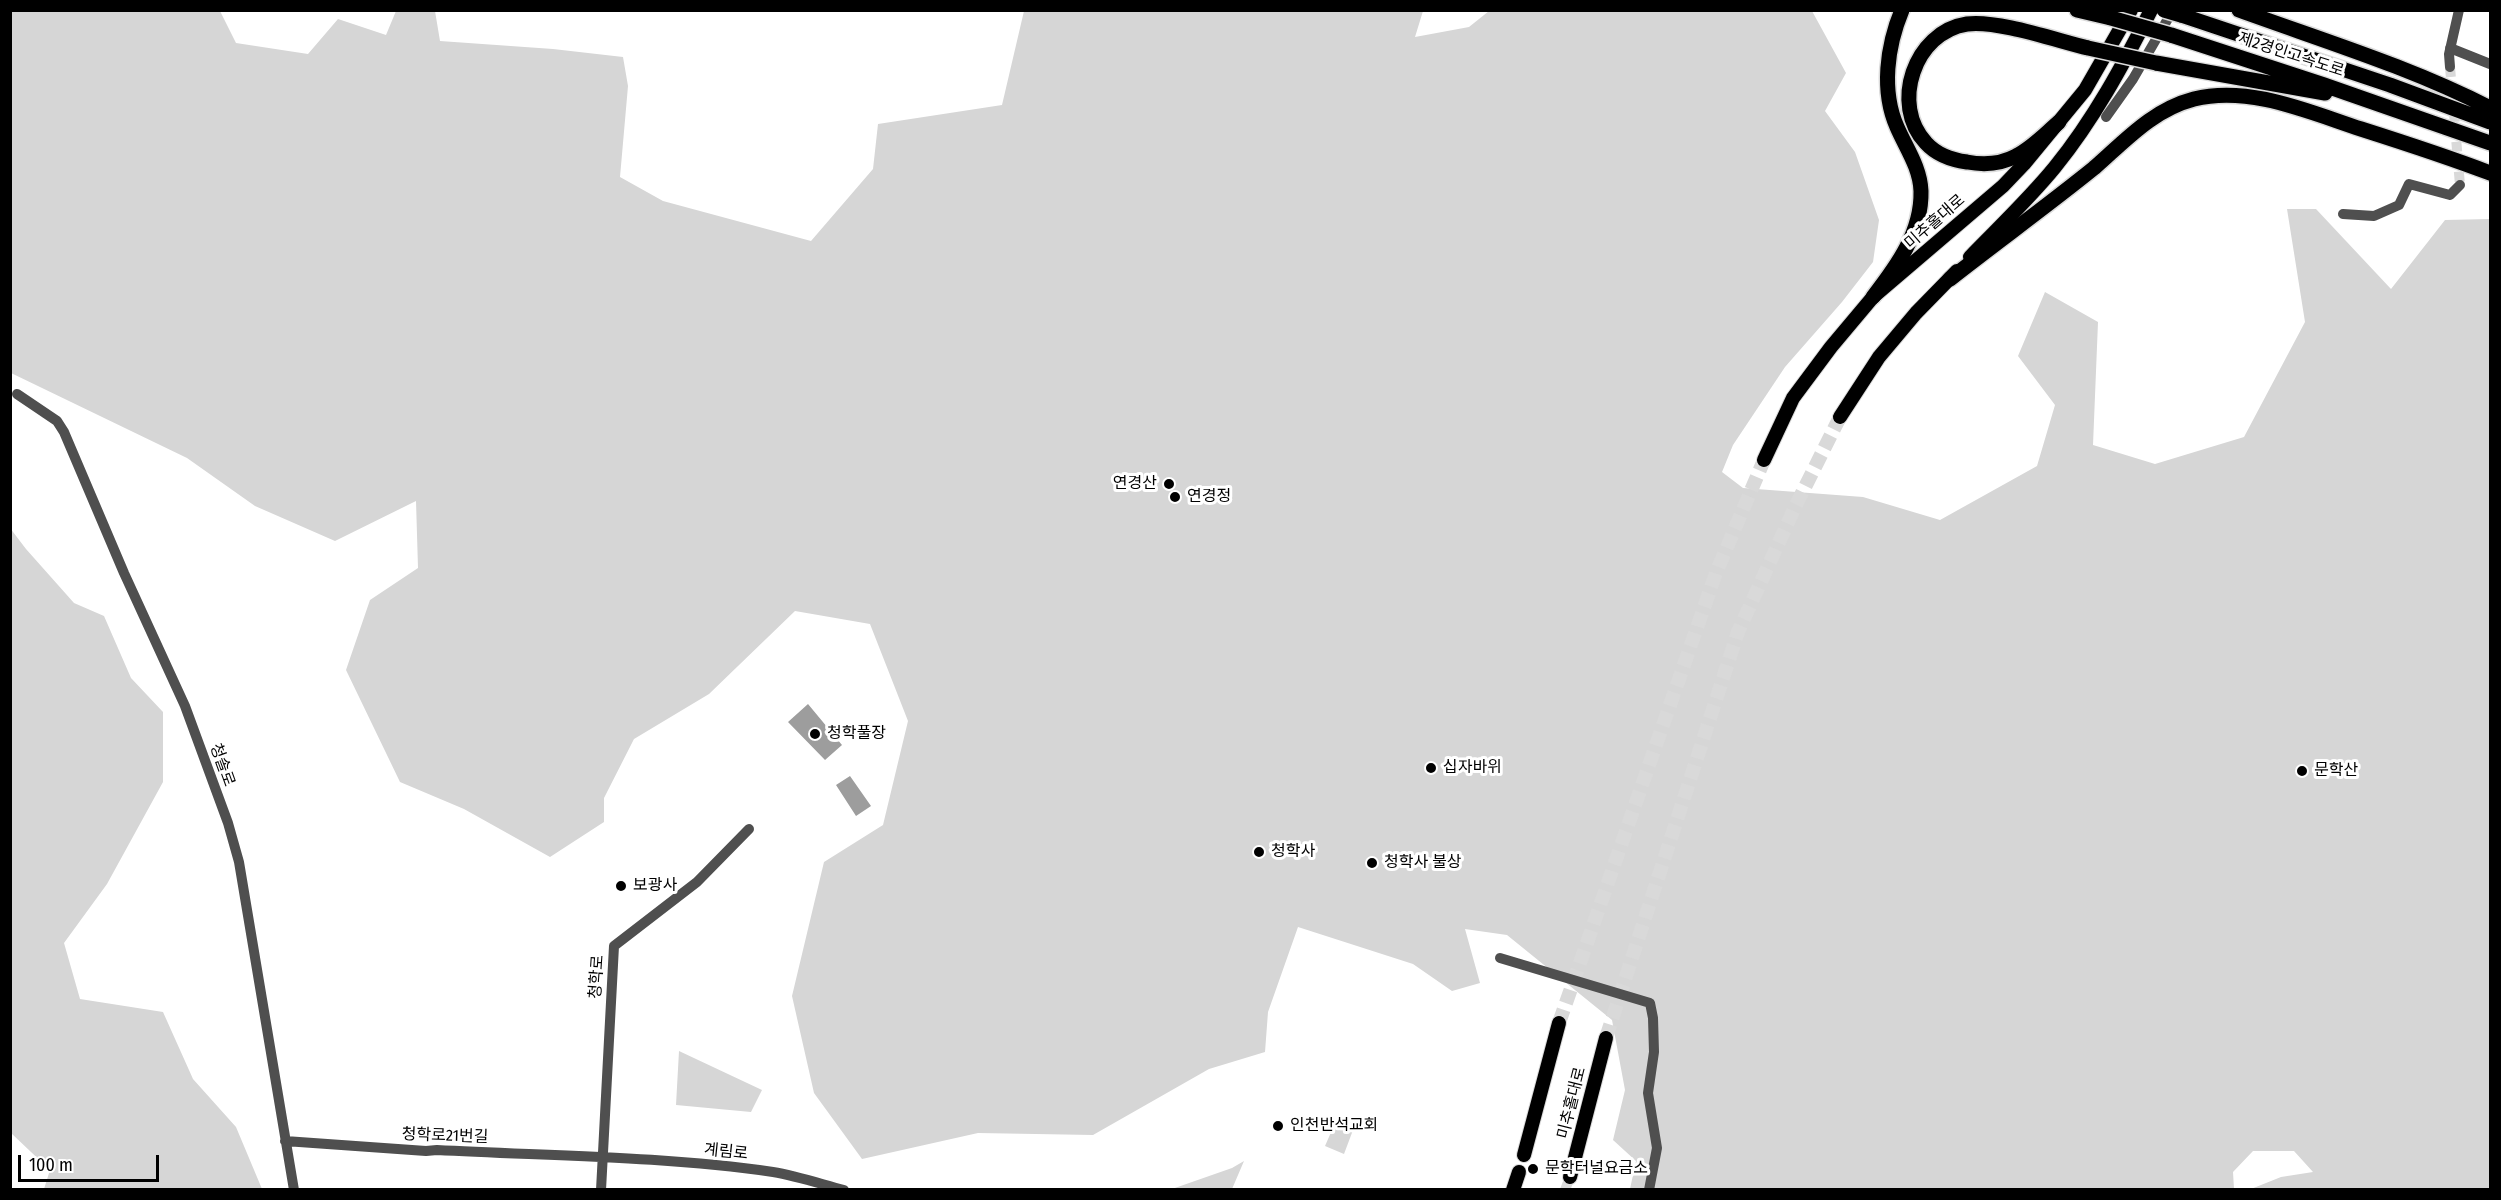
<!DOCTYPE html>
<meta charset="utf-8">
<style>
body{margin:0}
#map{position:relative;width:2501px;height:1200px;overflow:hidden;background:#fff;font-family:"Fira Sans Condensed",sans-serif}
canvas{display:block}
.frame{position:absolute;inset:0;border:12px solid #000;pointer-events:none}
.scale{position:absolute;left:18px;top:1155px;width:141px;height:27px;box-sizing:border-box;border:3px solid #000;border-top:0;padding-left:8px;font-size:18px;line-height:21px;white-space:nowrap;color:#000;-webkit-text-stroke:4px #fff;paint-order:stroke}
</style>
<div id="map">
<canvas width="2501" height="1200"></canvas>
<div class="frame"></div>
<div class="scale">100 m</div>
</div>
<script>
const g = document.querySelector('canvas').getContext('2d');
g.lineJoin = 'round';
function fillPath(path, color) {
  g.fillStyle = color;
  g.fill(path, 'evenodd');
}
function trace(path, color, width, dash) {
  g.strokeStyle = color;
  g.lineWidth = width;
  g.lineCap = dash ? 'butt' : 'round';
  g.setLineDash(dash || []);
  g.stroke(path);
}
function label(font, color, halo, rows, align = 'center') {
  g.font = font + ' "Fira Sans Condensed","Noto Sans KR",sans-serif';
  g.lineWidth = 6;
  g.setLineDash([]);
  g.textBaseline = 'middle';
  g.strokeStyle = halo;
  g.fillStyle = color;
  for (const [text, x, y, turn = 0] of rows) {
    g.save();
    g.translate(x, y);
    g.rotate((+turn || 0) * Math.PI / 180);
    g.textAlign = isNaN(turn) ? turn : align;
    if (halo) g.strokeText(text, 0, 0);
    g.fillText(text, 0, 0);
    g.restore();
  }
}
const green = new Path2D(`
 M10,11H220L236,43L308,54L338,19L386,35L396,11H435L440,41L553,49L623,57L628,86L620,177L663,201L811,241L873,169L878,124L1002,105L1024,11H1423L1415,37L1469,27L1489,11H1812L1846,73L1825,111L1855,152L1879,220L1873,262L1842,302L1785,367L1733,445L1722,472L1743,488L1863,497L1940,520L2037,466L2055,405L2018,356L2045,292L2098,322L2093,445L2155,464L2244,437L2305,322L2287,209H2316L2391,289L2445,220L2490,219V1189H2251L2281,1177L2313,1172L2294,1151H2253L2233,1172L2234,1189H1630L1636,1161L1613,1140L1625,1090L1612,1020L1507,935L1465,929L1480,983L1452,991L1413,964L1298,927L1268,1012L1265,1052L1209,1069L1093,1135L978,1133L862,1159L814,1093L792,996L824,862L883,825L908,721L870,624L795,611L709,694L634,739L604,798V822L550,857L464,809L400,782L346,670L370,600L418,568L416,501L335,541L255,506L187,458L11,373Z
 M10,528L26,549L74,603L104,616L131,678L163,712V782L107,884L64,943L80,999L163,1012L193,1079L236,1127L262,1189H44L50,1170L11,1133Z
 M679,1051L762,1090L751,1112L676,1105Z
 M1341,1118L1356,1122L1344,1154L1325,1146L1332,1130Z
 M1244,1161L1232,1189H1172L1232,1168Z`);
const water = new Path2D(`
 M808,704L842,745L825,760L788,722Z
 M850,776L871,806L856,816L836,785Z`);
const minorTunnel = new Path2D(`
 M2450,67L2460,185
 M1565,1190L1570,1177`);
const majorTunnel = new Path2D(`
 M1559,1023L1716,573L1764,460
 M1606,1038L1738,632L1796,505L1840,417`);
const minor = new Path2D(`
 M2450,48L2490,64
 M2450,67L2449,54L2459,10
 M2106,117L2133,79L2173,10
 M2343,214L2374,216L2399,205L2409,184L2450,195L2460,185
 M17,394L57,421L64,432L124,573L185,706L228,823L239,862L294,1190
 M1500,958L1650,1003L1653,1018L1654,1052L1648,1093L1657,1148L1649,1190
 M285,1141L426,1151L437,1150C549,1156 662,1156 773,1172C797,1176 821,1184 844,1190
 M601,1190L614,946L697,882L749,829`);
const major = new Path2D(`
 M1970,257C1998,228 2029,199 2055,167C2094,119 2123,65 2151,10
 M1840,417L1879,357L1916,313L1957,271
 M1764,460L1793,398L1831,347L1873,297L2003,186L2024,164L2085,90L2131,10
 M1524,1155L1559,1023
 M1570,1177L1606,1038
 M1513,1190L1519,1172`);
const highway = new Path2D(`
 M2077,10L2111,18
 M2239,10C2324,41 2410,67 2490,108
 M2181,15L2390,85L2490,122
 M2171,35L2324,85L2490,143
 M2156,63L2325,93
 M2059,122C2045,134 2032,148 2016,156C2001,164 1983,165 1967,162C1952,160 1936,154 1926,143C1890,105 1914,32 1967,24C1998,20 2055,40 2088,48
 M1950,279C1997,242 2047,206 2094,168C2125,141 2152,110 2194,99C2249,85 2309,112 2361,129C2405,143 2448,157 2490,173
 M1873,297C1897,266 1922,232 1921,191C1920,167 1906,148 1897,127C1881,91 1887,46 1902,10`);
const highwayBridge = new Path2D(`
 M2164,10L2181,15
 M2111,18L2171,35
 M2088,48L2156,63`);
const markers = [
 [1169,484,6,"#000"],
 [1175,497,6,"#000"],
 [815,734,6,"#000"],
 [1431,768,6,"#000"],
 [2302,771,6,"#000"],
 [1259,852,6,"#000"],
 [1372,863,6,"#000"],
 [621,886,6,"#000"],
 [1278,1126,6,"#000"],
 [1533,1169,6,"#000"]
];
const streetNames = [
 ["제2경인고속도로",2291,55,18],
 ["미추홀대로",1935,222,-41],
 ["청솔로",222,765,70],
 ["청학로",597,977,-86],
 ["미추홀대로",1572,1103,-76],
 ["청학로21번길",445,1136,2],
 ["계림로",726,1152,6]
];
const poiNames = [
 ["연경산",1157,484,"right"],
 ["연경정",1187,497],
 ["청학풀장",827,734],
 ["십자바위",1443,768],
 ["문학산",2314,771],
 ["청학사",1271,852],
 ["청학사 불상",1384,863],
 ["보광사",633,886],
 ["인천반석교회",1290,1126],
 ["문학터널요금소",1545,1169]
];
fillPath(green, '#d6d6d6');
fillPath(water, '#9d9d9d');
trace(minorTunnel, '#d9d9d9', 10, [10, 5]);
trace(majorTunnel, '#d9d9d9', 14, [14, 7]);
trace(major, '#dbdbdb', 16);
trace(highway, '#dbdbdb', 18);
trace(minor, '#4f4f4f', 10);
trace(major, '#000', 14);
trace(highway, '#000', 15);
trace(highwayBridge, '#dbdbdb', 18, []);
trace(highwayBridge, '#000', 15);
for (const [x, y, r, color] of markers) {
  const dot = new Path2D();
  dot.arc(x, y, r, 0, 2 * Math.PI);
  g.fillStyle = color;
  g.fill(dot);
  trace(dot, '#fff', 2);
}
label('16px', '#000', '#fff', streetNames);
label('16px', '#000', '#fff', poiNames, 'left');
</script>
